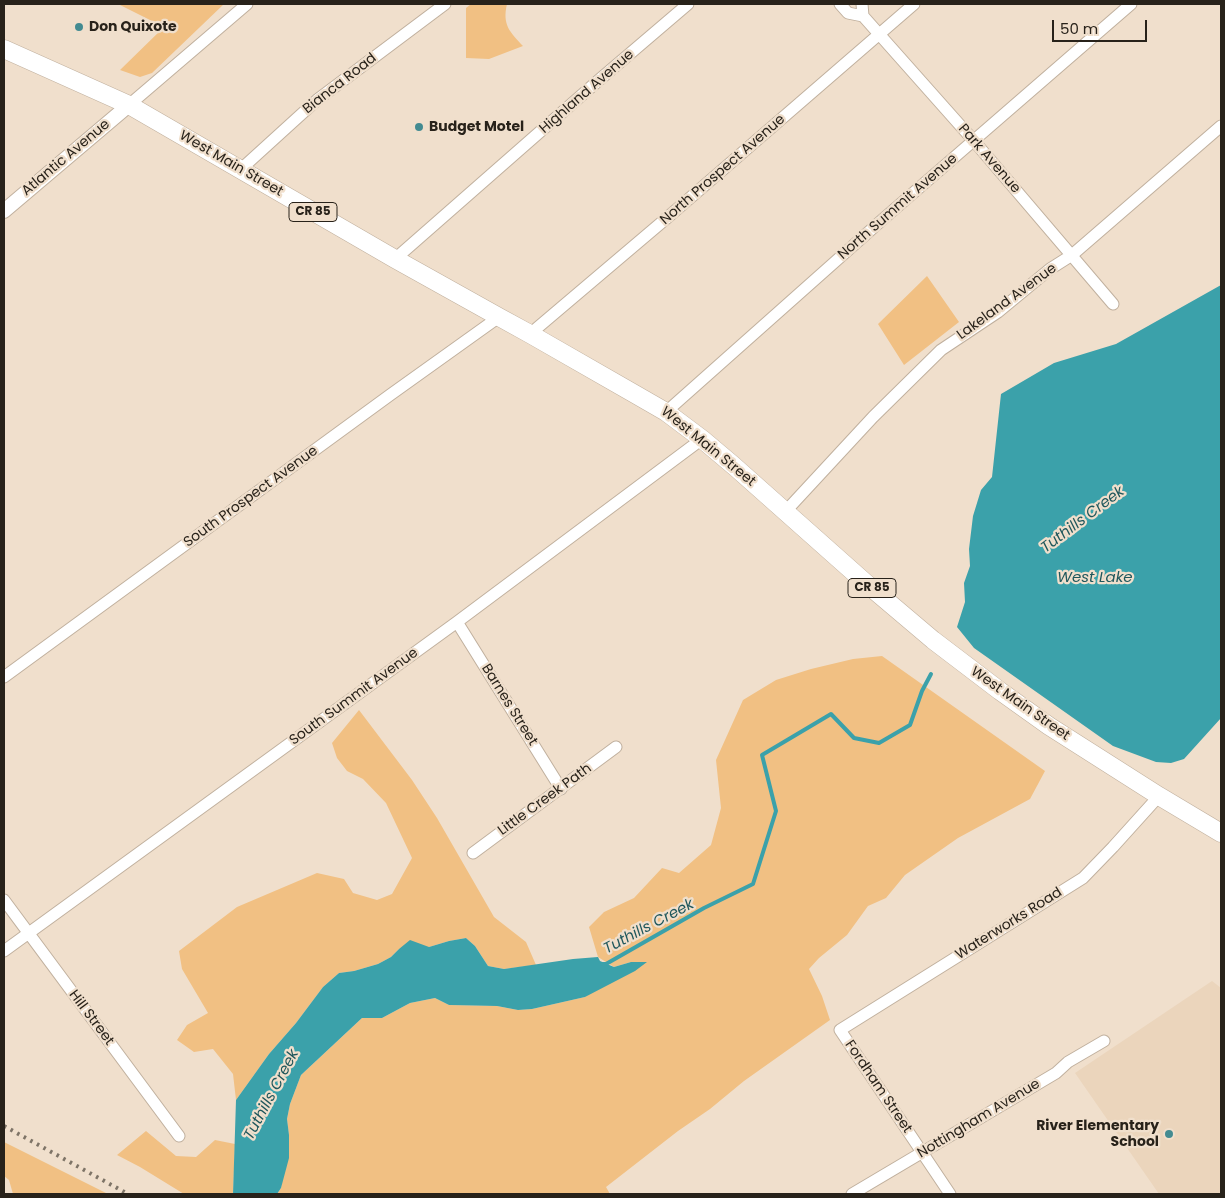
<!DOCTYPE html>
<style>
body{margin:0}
#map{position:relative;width:1225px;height:1198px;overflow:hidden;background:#f0dfcc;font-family:Poppins,sans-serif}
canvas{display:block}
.frame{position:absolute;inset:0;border:5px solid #28221a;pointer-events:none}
.scale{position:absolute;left:1052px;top:20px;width:95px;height:22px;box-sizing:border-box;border:2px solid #28221a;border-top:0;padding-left:6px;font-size:15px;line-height:18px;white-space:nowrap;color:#28221a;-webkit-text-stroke:4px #f0dfcc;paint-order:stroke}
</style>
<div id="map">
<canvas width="1225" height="1198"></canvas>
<div class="frame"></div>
<div class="scale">50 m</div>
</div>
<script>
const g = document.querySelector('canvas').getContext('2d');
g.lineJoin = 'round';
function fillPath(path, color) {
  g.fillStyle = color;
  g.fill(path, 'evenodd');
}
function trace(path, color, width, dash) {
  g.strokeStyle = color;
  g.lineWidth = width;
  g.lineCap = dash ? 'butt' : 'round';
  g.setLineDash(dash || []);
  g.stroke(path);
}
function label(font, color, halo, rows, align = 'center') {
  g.font = font + ' Poppins,sans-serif';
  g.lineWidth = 4.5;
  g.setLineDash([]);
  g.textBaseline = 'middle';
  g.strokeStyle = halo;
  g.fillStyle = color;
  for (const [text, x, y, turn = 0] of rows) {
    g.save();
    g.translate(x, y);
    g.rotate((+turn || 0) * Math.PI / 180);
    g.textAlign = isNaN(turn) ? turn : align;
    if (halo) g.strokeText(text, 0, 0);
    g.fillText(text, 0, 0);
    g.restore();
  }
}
const built = new Path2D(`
 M1212,981L1221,988V1194H1159L1075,1073Z`);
const green = new Path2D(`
 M118,4H224L152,73L140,77L120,70L164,27Z
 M471,4H507C502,25 510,32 523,46L489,59L466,58V8Z
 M927,276L959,322L904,365L878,324Z
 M882,656L1045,771L1030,799L958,838L905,875L886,898L868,906L847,935L819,958L809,969L822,996L830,1020L744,1081L710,1109L678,1131L606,1187L610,1194H277L281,1188L289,1135L287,1119L290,1104L301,1075L362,1018H382L410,1003L435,998L449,1005L497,1006L518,1010L532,1009L585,997L631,962L614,967L598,957L589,927L604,912L634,898L662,868L679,873L711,845L721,808L716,760L743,700L776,680L811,669L853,659Z
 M359,710L412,780L437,818L494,917L526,942L536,965L504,969L488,966L475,946L466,938L449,941L429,947L399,949L391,957L378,964L354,971L339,973L323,987L296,1023L269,1054L236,1100L233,1074L213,1049L194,1052L177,1040L187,1025L208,1013L182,969L179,951L237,907L317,873L344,879L353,893L377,900L392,894L412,858L386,803L363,779L347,771L337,758L332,743Z
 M146,1131L176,1156L196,1157L215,1140L235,1144L233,1194H184L140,1167L117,1155Z
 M4,1142L108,1194H13L9,1180L4,1176Z`);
const water = new Path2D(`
 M1221,285V718L1184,759L1171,763L1156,762L1113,746L974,648L957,627L965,602L964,583L970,566L969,549L973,516L981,490L992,477L1001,394L1054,363L1116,344Z
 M466,938L475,946L488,966L504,969L573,959L598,957L600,961L614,967L631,962H647L635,971L585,997L532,1009L518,1010L497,1006L449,1005L435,998L410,1003L382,1018H362L301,1075L290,1104L287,1119L289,1135V1158L281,1188L277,1194H233L236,1100L269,1054L296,1023L323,987L339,973L354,971L378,964L391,957L399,949L410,940L429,947L449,941Z`);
const stream = new Path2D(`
 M602,964H606L704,908L753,884L776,811L762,755L831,714L854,738L879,743L910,725L922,691L931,674`);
const minor = new Path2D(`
 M840,4L848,13L863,16
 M862,4L863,16L879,34L974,141L1113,304
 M129,105L247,4
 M240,170L317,100L445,4
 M395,259L599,80L688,4
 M530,334L668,217L914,4
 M666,412L882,220L1131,4
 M785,512L873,417L941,350L998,312L1050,269L1072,255L1221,126
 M457,622L561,789
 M4,677L390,395L499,317
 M473,853L616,747
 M4,900L179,1136
 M4,951L457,622L702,439
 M852,1194L1056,1073L1068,1062L1104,1041
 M950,1194L840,1030L1083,878L1113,847L1159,796`);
const tertiary = new Path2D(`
 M4,211L129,105`);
const primary = new Path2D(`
 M4,49L129,105L395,259L499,317L530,334L633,393L666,412L702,439L734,466L868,585L933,640L1000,691L1049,726L1159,796L1221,833`);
const rail = new Path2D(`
 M4,1126L128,1194`);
const markers = [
 [79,27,5,"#438b91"],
 [419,127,5,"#438b91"],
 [1169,1134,5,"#438b91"]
];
const shields = [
 [313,212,48],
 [872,588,48]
];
const shieldNames = [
 ["CR 85",313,212],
 ["CR 85",872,588]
];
const poiNames = [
 ["Don Quixote",89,27],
 ["Budget Motel",429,127],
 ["River Elementary",1159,1126,"right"],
 ["School",1159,1142,"right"]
];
const streetNames = [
 ["Bianca Road",340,84,-38],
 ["Highland Avenue",587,92,-41],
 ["Atlantic Avenue",66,158,-40],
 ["Park Avenue",989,159,49],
 ["West Main Street",231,164,30],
 ["North Prospect Avenue",723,170,-41],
 ["North Summit Avenue",898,207,-41],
 ["Lakeland Avenue",1007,302,-36],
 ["West Main Street",708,447,39],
 ["South Prospect Avenue",251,497,-36],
 ["South Summit Avenue",354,697,-36],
 ["West Main Street",1020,704,35],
 ["Barnes Street",509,705,58],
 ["Little Creek Path",545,800,-36],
 ["Waterworks Road",1009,924,-32],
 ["Hill Street",91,1018,53],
 ["Fordham Street",878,1087,56],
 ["Nottingham Avenue",979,1119,-31]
];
const waterNames = [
 ["Tuthills Creek",1083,520,-37],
 ["West Lake",1095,578],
 ["Tuthills Creek",649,927,-28],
 ["Tuthills Creek",272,1095,-62]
];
fillPath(built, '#ebd5bc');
fillPath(green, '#f1c083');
fillPath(water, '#3ba1aa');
trace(stream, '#3ba1aa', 4);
trace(minor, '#c0b09e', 13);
trace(tertiary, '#c0b09e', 16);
trace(primary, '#c0b09e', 19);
trace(minor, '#fff', 11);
trace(tertiary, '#fff', 14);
trace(primary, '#fff', 18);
trace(rail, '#7e7467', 4, [2.5, 5]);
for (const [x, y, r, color] of markers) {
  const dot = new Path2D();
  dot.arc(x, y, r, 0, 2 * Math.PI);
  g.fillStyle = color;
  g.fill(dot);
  trace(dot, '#f0dfcc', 2);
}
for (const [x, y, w] of shields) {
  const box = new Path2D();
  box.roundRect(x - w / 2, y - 9.5, w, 19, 4);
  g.fillStyle = '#f0dfcc';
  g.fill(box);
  trace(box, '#28221a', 1);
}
label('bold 12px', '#28221a', null, shieldNames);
label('bold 14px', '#28221a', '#f0dfcc', poiNames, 'left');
label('14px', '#28221a', '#f0dfcc', streetNames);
label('italic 15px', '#1f575c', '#f0dfcc', waterNames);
</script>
